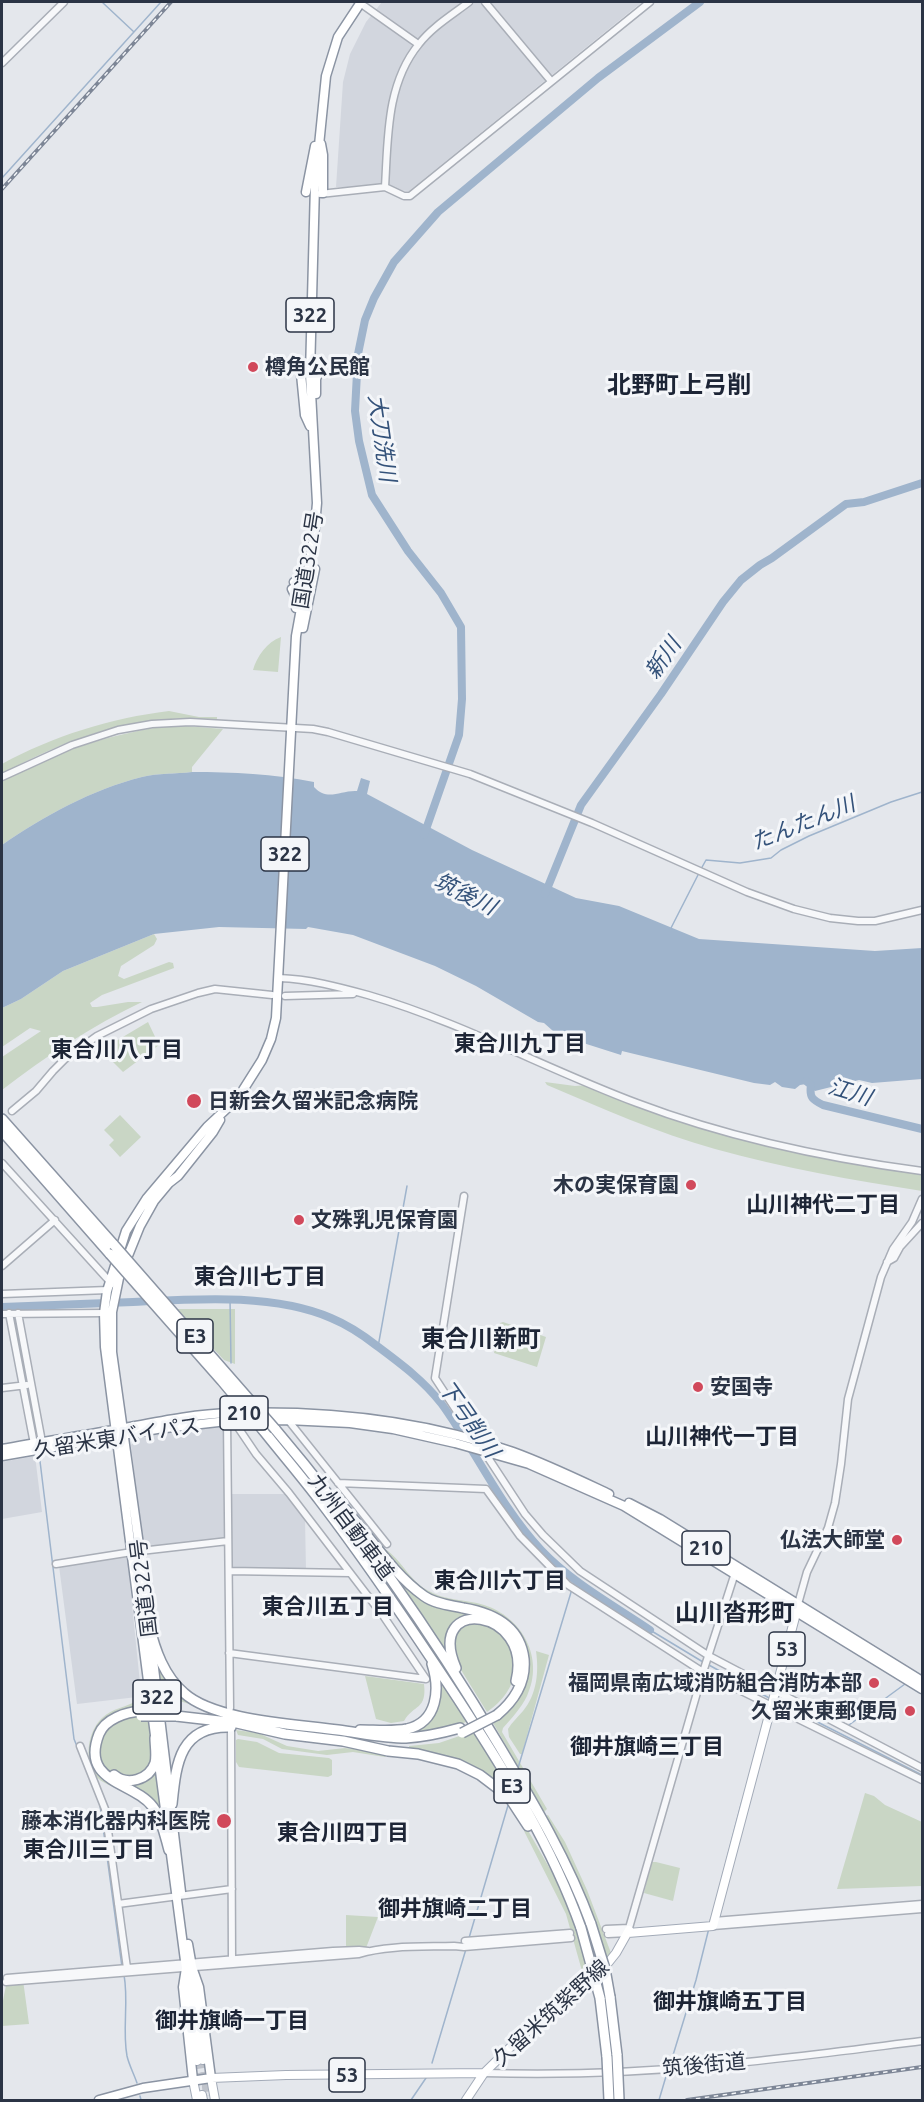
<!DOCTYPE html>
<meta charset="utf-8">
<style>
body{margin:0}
#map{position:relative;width:924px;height:2102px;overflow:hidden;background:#e4e7ec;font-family:Ubuntu,sans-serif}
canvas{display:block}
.frame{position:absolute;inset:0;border:3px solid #2b3445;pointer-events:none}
</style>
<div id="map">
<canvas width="924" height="2102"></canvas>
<div class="frame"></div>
</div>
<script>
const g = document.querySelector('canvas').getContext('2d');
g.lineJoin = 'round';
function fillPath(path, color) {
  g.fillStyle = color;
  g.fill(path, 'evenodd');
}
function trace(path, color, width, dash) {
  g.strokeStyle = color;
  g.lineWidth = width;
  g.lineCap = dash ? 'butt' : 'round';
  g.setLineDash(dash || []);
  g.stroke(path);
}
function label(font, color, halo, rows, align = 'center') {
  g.font = font + ' Ubuntu,"Noto Sans JP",sans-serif';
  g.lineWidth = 6;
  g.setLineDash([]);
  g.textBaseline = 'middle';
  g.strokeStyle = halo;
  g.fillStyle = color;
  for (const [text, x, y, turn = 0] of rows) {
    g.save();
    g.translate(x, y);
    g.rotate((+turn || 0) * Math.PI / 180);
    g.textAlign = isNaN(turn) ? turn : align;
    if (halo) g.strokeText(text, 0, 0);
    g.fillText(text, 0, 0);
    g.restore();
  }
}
const built = new Path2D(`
 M382,2H642L409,191L336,187L343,82L350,54L366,22Z
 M224,1425L225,1538L143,1549L131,1445L140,1435Z
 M35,1456L42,1512L2,1519V1462Z
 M229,1494H288L305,1518L306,1571L232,1569Z
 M127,1555L141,1693L137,1697L77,1704L59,1566Z`);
const green = new Path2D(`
 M281,637L278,672L253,670C257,656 267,642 281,637Z
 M169,711L199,717H217V720C202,720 186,718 171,719C113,722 52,746 2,774V764C53,736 111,718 169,711Z
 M174,725L223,729L192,767V772C176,774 158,773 142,777C91,790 44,816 2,845V781C56,751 113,733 174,725Z
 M154,934L157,939L154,945L121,966L118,976L124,979L169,962L173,963L174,968L102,995L90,1003L92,1007H97L128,1002H142C92,1026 46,1056 2,1090V1057L41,1031L30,1028L2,1047V1008L21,999L63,971Z
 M148,1022L159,1045L123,1072L101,1050Z
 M545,1082L575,1086L588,1085L644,1108L841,1161L922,1172V1191C852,1180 783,1168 715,1149C657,1133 602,1108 547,1085Z
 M120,1115L141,1137L120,1157L109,1145L114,1140L104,1130Z
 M176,1309H235V1364L224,1360Z
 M503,1322L546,1337L537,1367L494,1353L500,1323Z
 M385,1549C401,1559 409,1580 427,1590C445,1601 465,1599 484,1605C522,1617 545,1658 527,1696C521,1708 512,1718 503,1728L502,1732L547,1809L544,1812L492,1721L521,1691L509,1623C481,1614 447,1607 422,1591C407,1581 394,1565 383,1551Z
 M388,1566L407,1587L479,1615H470L458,1621L450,1658Z
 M484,1622C491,1627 502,1632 507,1639C510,1642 511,1648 512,1652C521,1677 507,1698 487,1712L458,1665L453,1650L457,1630L462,1625Z
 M536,1651L549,1655L522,1754H520L509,1737L508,1729C512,1722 518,1717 523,1711C537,1694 539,1672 536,1651Z
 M155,1653L195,1706L177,1700L171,1702L168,1709H163Z
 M439,1674L469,1721L452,1727L409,1735L408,1732L423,1725Z
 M365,1676L424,1684C427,1710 414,1704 404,1721L391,1723L376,1719Z
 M145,1688L166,1846C162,1836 160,1824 155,1815C146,1796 122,1792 105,1783C82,1772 85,1734 102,1718C112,1708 127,1707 139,1700C143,1698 144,1693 145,1688Z
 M236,1730L258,1733L287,1746L318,1751L345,1748L389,1753L385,1757L353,1752L327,1755L282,1749L263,1739L238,1735Z
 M474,1731L481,1740L519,1805L487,1777L409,1751V1746L439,1743Z
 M238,1739L257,1742L279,1753L329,1758L332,1760V1775L328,1777L239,1767L236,1762V1740Z
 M865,1793L874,1796L885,1805L922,1822V1886L837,1889Z
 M548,1815L565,1842L587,1890L611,1953L606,1958L560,1844L546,1816Z
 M526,1827L558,1883L570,1911L589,1973L586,1974L582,1971L566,1914L524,1831Z
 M651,1862H656L680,1868L673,1901L644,1893Z
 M346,1915L378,1917L366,1948L346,1949Z
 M7,1980H23L29,2024L2,2026V2006Z`);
const water = new Path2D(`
 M192,772C233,772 273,774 314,782V787C328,802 340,790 357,791L361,778L370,781L367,794L472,850L576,898L619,906L699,939L875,951L922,948V1079L872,1083L859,1080L815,1091L806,1084L800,1085L795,1089L782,1087L775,1082L770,1085L754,1083L622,1051L621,1055L577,1041L553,1031L544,1023L538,1022L476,986L435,966L353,935L308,927L306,929L219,927L154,934L63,971L21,999L2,1008V845C44,816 91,790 142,777C158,773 176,774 192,772Z`);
const stream = new Path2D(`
 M102,2L134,32
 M2,178L161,2
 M701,869L706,860L740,863L771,858L781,850L809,836L891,802L922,792
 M671,928L699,873
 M230,1299L231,1363
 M12,1307L13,1312
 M14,1317L26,1383
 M378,1347L407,1186
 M27,1388L36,1439
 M39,1453L74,1739L98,1798
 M573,1585L575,1579
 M650,1630L703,1662
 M707,1664L771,1699
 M776,1701L922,1775
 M849,1725L905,1684
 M518,1768L572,1589
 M100,1805L122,1967
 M710,1924L742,1801
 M469,1938L509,1802
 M124,1975C129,2002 122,2029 127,2056C129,2065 134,2074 137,2083
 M432,2063L466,1949
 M670,2065L696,1980L709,1928
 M140,2096L141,2100
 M411,2100L426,2078
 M659,2100L667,2073`);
const river = new Path2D(`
 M424,835L459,735L462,699L461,627L441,593L408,551L372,495L359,441L355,411L358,354L365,320L374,298L394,262L438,212L598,78L700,2
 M545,894L581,805L661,694L723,602L741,580L760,565L772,558L846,504L864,502L922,483
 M806,1081L811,1085C809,1098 813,1100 823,1105L922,1129
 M2,1307C45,1305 89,1304 133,1302C195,1299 273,1293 331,1318C348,1325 363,1335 377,1346C401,1364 423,1380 441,1403C476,1451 500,1506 541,1550C571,1582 613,1605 650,1630`);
const primaryTunnel = new Path2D(`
 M203,2060L207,2096
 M197,2061L201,2085`);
const tertiary = new Path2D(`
 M485,2L551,81
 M360,3L418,44
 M2,63L64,2
 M385,187C388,139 386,84 419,44C432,27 452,15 469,2
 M320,194L385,187L404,196H410L650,2
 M2,777L72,745L118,730L152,724L190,722L313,729L328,732L470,774L592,823L747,892L794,909L830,918L858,921H875L922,910
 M279,978C309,979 339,987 368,995C461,1022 546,1069 637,1103C729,1138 825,1158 922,1171
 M285,996L353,994
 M12,1111L36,1091L53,1071L65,1059L97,1036L151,1009L198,993L215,989L272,995
 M2,1163L112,1284
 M464,1196L435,1378L477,1442
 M887,1262L894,1258L900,1247L922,1223
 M2,1266L55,1220
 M2,1294L108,1290
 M9,1313L34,1444
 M18,1313L42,1442
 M2,1314L104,1313
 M2,1388L27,1385
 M227,1419L230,1708
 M233,1420L256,1454L289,1493L384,1617L426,1679
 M288,1420L387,1544
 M483,1450L525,1514L543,1535L580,1571L709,1656L922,1768
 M338,1483L486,1489L520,1536L568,1585L703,1672L922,1780
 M56,1564L132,1552L228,1541
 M229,1571L350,1573
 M798,1604L807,1572L828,1528L835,1503L841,1464L848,1399L881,1277L893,1249L912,1222L922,1199
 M229,1653L426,1679
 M231,1731L232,1960
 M80,1746L105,1809L127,1968
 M118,1904L232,1889
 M714,1921L922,1904
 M713,1926L922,1909
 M606,1929L629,1928L703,1672L735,1573
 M608,1934L628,1933
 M465,1941L570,1933
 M7,1978L333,1951L359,1950L368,1951
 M6,1982L359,1954C386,1945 425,1947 454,1946L464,1947L571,1938
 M484,2073C558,2075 631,2073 704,2066C777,2060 850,2050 922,2041`);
const primary = new Path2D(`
 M628,1933L713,1926L798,1606
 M187,1973L197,2061
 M193,1978L203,2060
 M193,2080L197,2100
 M202,2095L203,2100
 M215,2100L211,2078L286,2075L484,2073
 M466,2100L484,2073L525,2033L608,1963L616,1953L629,1930`);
const trunk = new Path2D(`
 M321,144L323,155V193
 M306,192L315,146
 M300,364L305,415L310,426
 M316,394V379L318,374
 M294,582L309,572
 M292,589L297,599L296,608
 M301,628H303L315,569
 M2,1449C39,1442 76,1437 114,1430C152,1423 192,1414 231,1413C326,1410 423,1420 513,1452C546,1464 577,1479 609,1494
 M2,1456L157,1429L227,1421L287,1420L350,1423L393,1429L455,1443L529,1464L624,1506L922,1689
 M629,1503L660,1519L922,1681
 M156,1743L105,1347L104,1313L107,1291L126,1231L147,1198L207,1127L238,1098L262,1060L271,1039L276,1018L296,636L314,537L317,503L310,374L315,185L326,76L338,37L361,2
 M158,1756L186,1968L183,1987L193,2080
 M181,1892L140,1552L112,1352V1312L119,1278L140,1226L154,1201L169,1183L178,1176L213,1132L220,1120
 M99,2100L143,2088L211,2078L199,1987L192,1967L188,1944`);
const motorway = new Path2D(`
 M2,1119L114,1245
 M2,1131L110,1254
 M275,1429C359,1528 433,1635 500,1747C534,1804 568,1861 591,1924
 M263,1430C282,1454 302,1477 320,1501C369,1565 414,1632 458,1699C505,1771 552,1846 581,1928
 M345,1509C371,1538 392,1573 424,1596C435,1604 450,1605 463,1608C493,1613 520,1626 524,1659C526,1682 514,1701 497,1715
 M149,1625C155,1650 164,1676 184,1693C215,1721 296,1724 338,1730C361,1733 382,1738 406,1738C425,1737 442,1733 460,1728
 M456,1668C424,1594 534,1608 516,1681
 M141,1711C126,1712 105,1719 99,1734C80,1783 133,1781 153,1807C162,1819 165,1836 169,1850
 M176,1716L237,1723L285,1734L343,1741L388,1751L418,1754L458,1764L480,1775L509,1797L528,1826
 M360,1730C375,1730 392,1732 407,1729C438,1722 440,1689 432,1664
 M114,1775C127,1786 149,1780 155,1763C157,1756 155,1745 155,1738
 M172,1804C176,1765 179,1725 231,1727
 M610,1997L617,2055
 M600,1998L607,2057`);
const rail = new Path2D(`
 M2,189L171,2
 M687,2100L922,2067`);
const motorwayBridge = new Path2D(`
 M114,1245L275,1429
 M110,1254L222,1381L263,1430
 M141,1716H176
 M462,1733L497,1715
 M591,1924L605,1969L610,1997
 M581,1928L600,1998
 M617,2055L619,2100
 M607,2057L609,2100`);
const markers = [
 [253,367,6,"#d1495b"],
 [194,1101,8,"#d1495b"],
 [691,1185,6,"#d1495b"],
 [299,1220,6,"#d1495b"],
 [698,1387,6,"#d1495b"],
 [897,1540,6,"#d1495b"],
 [874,1683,6,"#d1495b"],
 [910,1711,6,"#d1495b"],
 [224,1821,8,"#d1495b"]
];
const shields = [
 [310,315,48],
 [285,854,48],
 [195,1336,36],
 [244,1413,48],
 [706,1548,48],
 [787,1649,36],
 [157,1697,48],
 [512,1786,36],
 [347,2075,36]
];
const shieldNames = [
 ["322",310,315],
 ["322",285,854],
 ["E3",195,1336],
 ["210",244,1413],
 ["210",706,1548],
 ["53",787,1649],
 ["322",157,1697],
 ["E3",512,1786],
 ["53",347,2075]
];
const poiNames = [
 ["樽角公民館",265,367,"left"],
 ["日新会久留米記念病院",208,1101,"left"],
 ["木の実保育園",679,1185],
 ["文殊乳児保育園",311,1220,"left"],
 ["安国寺",710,1387,"left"],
 ["仏法大師堂",885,1540],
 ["福岡県南広域消防組合消防本部",862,1683],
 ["久留米東郵便局",898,1711],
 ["藤本消化器内科医院",210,1821]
];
const streetNames = [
 ["国道322号",308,560,-81],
 ["久留米東バイパス",117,1438,-9],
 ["九州自動車道",351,1527,53],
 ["国道322号",144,1588,-97],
 ["久留米筑紫野線",551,2013,-42],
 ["筑後街道",704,2065,-5]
];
const waterNames = [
 ["大刀洗川",382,438,82],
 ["新川",663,658,-55],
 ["たんたん川",803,823,-22],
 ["筑後川",465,894,26],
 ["江川",850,1092,17],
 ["下弓削川",469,1419,55]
];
const neighbourhoodNames = [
 ["東合川九丁目",520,1044],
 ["東合川八丁目",117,1050],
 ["山川神代二丁目",823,1205],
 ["東合川七丁目",260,1277],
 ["山川神代一丁目",722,1437],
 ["東合川六丁目",500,1581],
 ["東合川五丁目",328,1607],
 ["御井旗崎三丁目",647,1747],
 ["東合川四丁目",343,1833],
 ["東合川三丁目",89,1850],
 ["御井旗崎二丁目",455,1909],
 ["御井旗崎五丁目",730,2002],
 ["御井旗崎一丁目",232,2021]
];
const quarterNames = [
 ["北野町上弓削",679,385],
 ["東合川新町",481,1339],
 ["山川沓形町",735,1613]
];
fillPath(built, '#d2d6de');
fillPath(green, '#c9d6c5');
fillPath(water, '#9fb4cc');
trace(stream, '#9fb4cc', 1.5);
trace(river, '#9fb4cc', 8);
trace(primaryTunnel, '#bfc3cb', 8, [8, 4]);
trace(tertiary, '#a9aeb7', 9);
trace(primary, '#a3abb8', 10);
trace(trunk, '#8b94a3', 11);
trace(motorway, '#8b94a3', 12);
trace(tertiary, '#f7f8fa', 6);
trace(primary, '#fff', 8);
trace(trunk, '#fff', 8);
trace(motorway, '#fff', 9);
trace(rail, '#7d8696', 4);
trace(rail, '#f4f6f9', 1.5, [4.5]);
trace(motorwayBridge, '#8b94a3', 12, []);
trace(motorwayBridge, '#fff', 9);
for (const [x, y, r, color] of markers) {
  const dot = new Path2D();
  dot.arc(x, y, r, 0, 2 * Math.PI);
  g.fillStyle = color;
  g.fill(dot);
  trace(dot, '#f4f6f9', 2);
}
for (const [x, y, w] of shields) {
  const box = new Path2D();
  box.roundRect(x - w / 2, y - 17, w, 34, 4.5);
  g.fillStyle = '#f4f6f9';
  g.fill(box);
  trace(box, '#2b3445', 1.5);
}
label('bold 20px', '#2b3445', null, shieldNames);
label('bold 21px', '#2b3445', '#f4f6f9', poiNames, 'right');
label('21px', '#2b3445', '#f4f6f9', streetNames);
label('italic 22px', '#34527a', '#f4f6f9', waterNames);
label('bold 22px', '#1d2536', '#f4f6f9', neighbourhoodNames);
label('bold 24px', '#1d2536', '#f4f6f9', quarterNames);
</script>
